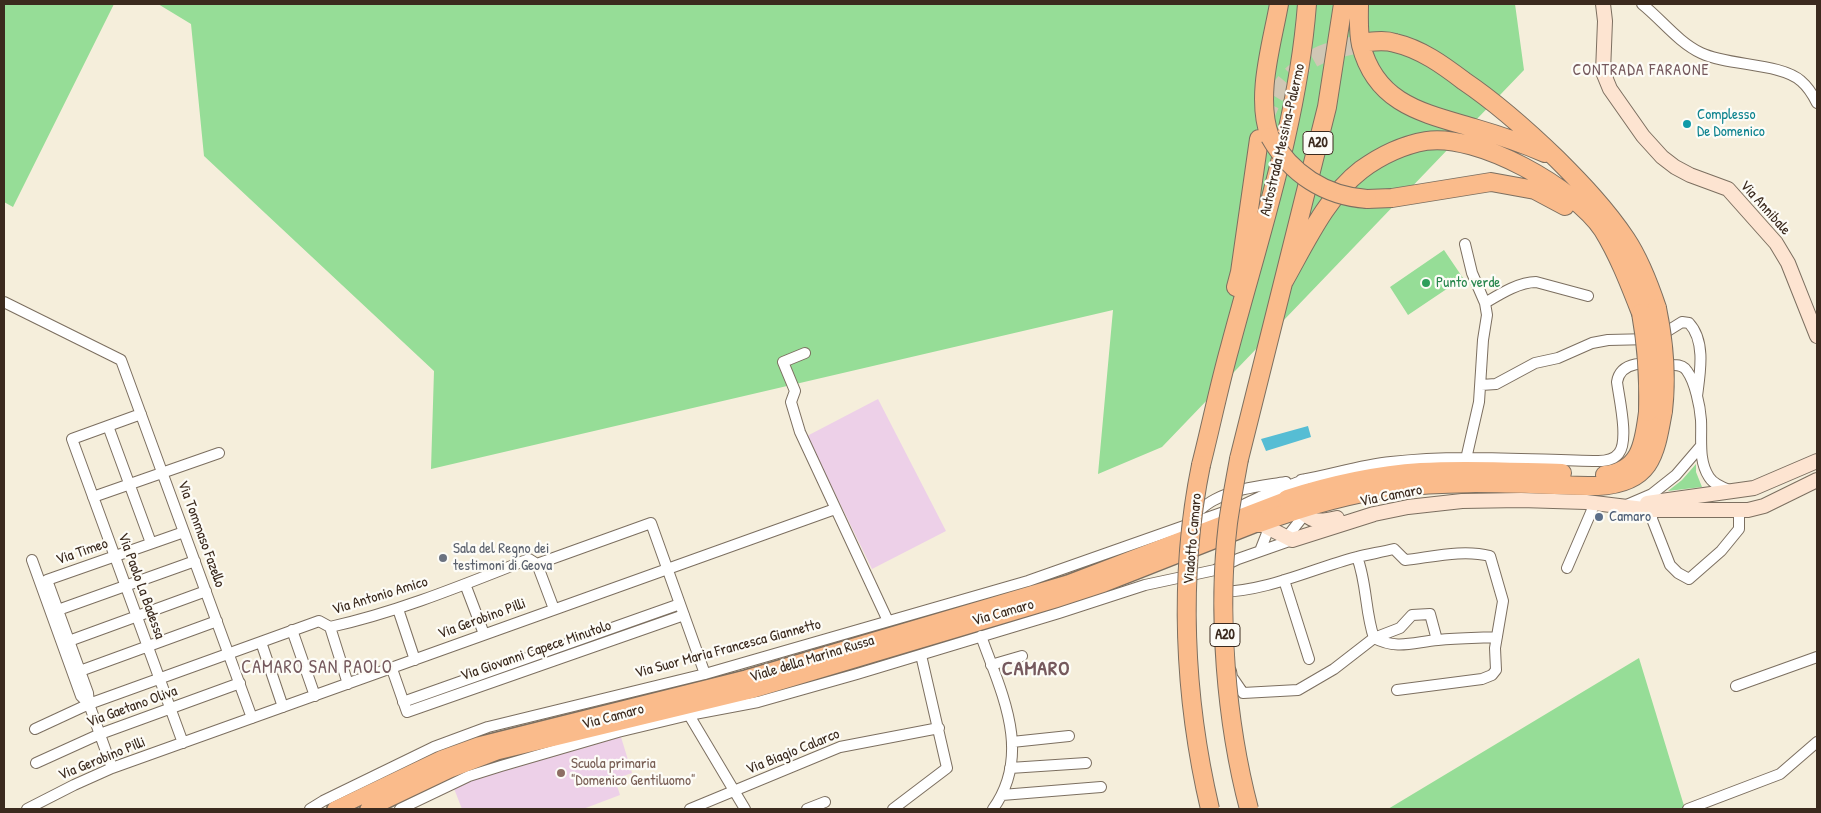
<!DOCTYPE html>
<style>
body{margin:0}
#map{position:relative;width:1821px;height:813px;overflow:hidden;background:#f5eedb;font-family:"Patrick Hand",sans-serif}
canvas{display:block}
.frame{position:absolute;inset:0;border:5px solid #3b2a1e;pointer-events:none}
</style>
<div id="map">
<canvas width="1821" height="813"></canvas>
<div class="frame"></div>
</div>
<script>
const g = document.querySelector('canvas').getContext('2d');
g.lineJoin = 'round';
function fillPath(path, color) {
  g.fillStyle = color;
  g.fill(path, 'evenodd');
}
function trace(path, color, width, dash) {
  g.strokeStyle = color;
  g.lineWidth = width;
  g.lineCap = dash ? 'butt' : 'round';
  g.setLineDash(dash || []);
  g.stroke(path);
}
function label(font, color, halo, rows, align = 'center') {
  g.font = font + ' "Patrick Hand",sans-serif';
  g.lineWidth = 4.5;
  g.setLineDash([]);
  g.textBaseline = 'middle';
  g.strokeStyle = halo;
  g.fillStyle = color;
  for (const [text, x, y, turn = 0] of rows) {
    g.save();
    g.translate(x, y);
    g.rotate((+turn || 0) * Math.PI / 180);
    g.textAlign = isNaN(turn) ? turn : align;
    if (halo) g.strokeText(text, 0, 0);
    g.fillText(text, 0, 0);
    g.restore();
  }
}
const built = new Path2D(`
 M878,399L946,531L872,569L807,436Z
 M621,737L632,773L615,779L620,795L583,809H462L453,786L508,767Z`);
const green = new Path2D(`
 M4,4H114L13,207L4,202Z
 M158,4H1515L1524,70L1162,447L1098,474L1113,310L431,469L434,371L204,156L191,24Z
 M1444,250L1463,278L1408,315L1390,287Z
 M1696,464V472L1702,487L1668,491L1682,480Z
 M1639,658L1685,809H1388Z`);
const water = new Path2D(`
 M1308,426L1311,437L1266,451L1261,439Z`);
const highwayTunnel = new Path2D(`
 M1264,121C1271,95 1292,69 1316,57C1332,49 1351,46 1368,42`);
const street = new Path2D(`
 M1642,4C1662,20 1678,42 1701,53C1728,66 1781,63 1801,81C1808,87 1813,95 1817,103
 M1465,244L1472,273L1485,303L1487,315L1483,340L1479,402L1466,459
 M4,302L121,360L252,718
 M1485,303C1500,294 1519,282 1536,282L1588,296
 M805,353L783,362L795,391L791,402L800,432L888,621
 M1481,385L1496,384L1535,363L1558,358L1592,343L1608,340L1651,339L1658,337L1682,322L1689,323C1706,341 1700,373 1697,396
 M141,414L72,439L183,743
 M108,426L151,543
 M1301,480C1331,475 1360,465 1391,462C1459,454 1529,460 1598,461C1606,461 1614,460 1619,453C1629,440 1619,398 1617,382C1621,357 1655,364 1674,365C1679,365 1684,366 1687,371C1695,382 1700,406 1701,420C1702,439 1698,460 1709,477C1714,485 1724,488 1732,491
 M1652,494V519L1670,565L1678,573L1689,579L1721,551L1739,529V511
 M93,497L219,453
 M1624,506L1652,494L1676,475L1700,447
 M1192,516C1199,511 1206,504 1214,500C1236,488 1262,486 1286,482
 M1283,542L1305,514
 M1260,551L1269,528
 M1357,557C1367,583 1365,612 1374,638C1397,650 1414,642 1438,640C1458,638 1477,638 1497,637
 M32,560L81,696L89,704
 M537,564L554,609
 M1567,568L1595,503
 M1284,580L1309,659
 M465,584L484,634
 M1220,592C1268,591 1311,569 1357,557C1369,554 1382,552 1394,549L1405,560C1432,557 1463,549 1490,556L1503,601L1495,648L1496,670L1492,675L1482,679L1397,690
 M398,609L415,660
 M58,610L195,561
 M330,627L348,684
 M292,630L315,696
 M981,636C1001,692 1033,753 993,809
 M69,641L206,591
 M261,642L283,707
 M991,665L1022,656
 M392,669L407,712L684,615
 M80,671L217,621
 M1231,671L1232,677L1243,693L1298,690L1334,669L1374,638L1400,628L1412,615L1430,614L1437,640
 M1736,686L1817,657
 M403,702L680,604
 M689,715L745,809
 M35,729L89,704L319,621L330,627C398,612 463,585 529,559L537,564L651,523L705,674
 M1012,742L1069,736
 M36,763L100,734L240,683
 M112,768L89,704L88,693L47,580L184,532
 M1010,768L1086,763
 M1002,795L1101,787
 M27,809L74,785L112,768L835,509
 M310,809L323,801L434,747L488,727L705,674L1028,581L1241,506L1260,497L1306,479
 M400,809L469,776L501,766L618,732L689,715L758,702L857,674L1059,613L1145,585L1215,570L1238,559L1292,540
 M690,809L840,747L939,728
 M807,809L825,802
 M893,809L947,768L921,655
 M1688,809L1780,774L1817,742`);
const secondary = new Path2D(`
 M1603,4L1605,21L1603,72L1610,89L1643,136L1662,157L1675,167L1690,175L1728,189L1776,243L1788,263L1817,336
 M1647,503L1754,488L1817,461
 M1294,505C1312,520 1312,524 1337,518
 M1259,523L1292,540L1374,514L1408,507L1462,501L1521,500L1586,502L1652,510H1748L1764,506L1817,480`);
const primary = new Path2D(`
 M335,809L442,758L478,745L746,678L1068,583L1287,499
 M368,809L450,770L497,752L750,691L1055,600L1104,584L1259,523`);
const highway = new Path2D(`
 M1359,4C1359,18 1358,32 1361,45C1376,104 1423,113 1474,128C1498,135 1522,143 1545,153
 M1368,42C1377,41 1386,40 1395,43C1421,49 1443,65 1464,81C1498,104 1527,130 1557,159C1582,184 1606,209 1626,239C1640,260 1649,284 1657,308
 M1270,137C1255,97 1272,44 1279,4
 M1367,199L1392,198L1491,182L1535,190L1565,206
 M1284,281C1305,244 1327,196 1361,170C1380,156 1403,145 1426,141C1478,133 1575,188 1603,230C1619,256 1630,285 1641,313
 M1236,287L1240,272L1259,139
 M1239,459L1327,107L1343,4
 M1201,465C1211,426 1219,386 1230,347C1260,234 1298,122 1307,4
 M1605,475C1642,471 1644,441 1648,412
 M1287,499C1331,485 1375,475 1421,472C1468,469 1515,472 1562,473
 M1259,523C1303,507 1346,494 1392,488C1460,479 1530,485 1598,486C1651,483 1655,456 1663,411`);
const highwayBridge = new Path2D(`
 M1270,137C1291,174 1325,196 1367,199
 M1657,308C1664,342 1667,377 1663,411
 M1641,313C1647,346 1649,378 1648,412
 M1239,459C1235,481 1231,502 1228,523C1217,612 1226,722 1249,809
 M1201,465C1178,577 1184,698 1210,809`);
const markers = [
 [1687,124,5,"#0f9aa8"],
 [1426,283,5,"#2e9e5b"],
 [1599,517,5,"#5c6f8a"],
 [443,558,5,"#6b7280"],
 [561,773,5,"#8d6e63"]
];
const shields = [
 [1318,143,30],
 [1225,635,30]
];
const shieldNames = [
 ["A20",1318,143],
 ["A20",1225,635]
];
const cultureNames = [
 ["Complesso",1697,115],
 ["De Domenico",1697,132]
];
const streetNames = [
 ["Autostrada Messina-Palermo",1283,140,-77],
 ["Via Annibale",1765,208,48],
 ["Via Camaro",1391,496,-11],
 ["Via Tommaso Fazello",201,534,70],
 ["Viadotto Camaro",1193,539,-85],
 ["Via Timeo",82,552,-19],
 ["Via Paolo La Badessa",141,586,70],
 ["Via Antonio Amico",380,596,-17],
 ["Via Camaro",1003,613,-16],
 ["Via Gerobino Pilli",482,619,-20],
 ["Via Suor Maria Francesca Giannetto",728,649,-15],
 ["Via Giovanni Capece Minutolo",536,651,-19],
 ["Viale della Marina Russa",812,659,-17],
 ["Via Gaetano Oliva",132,707,-20],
 ["Via Camaro",613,717,-15],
 ["Via Biagio Calarco",793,752,-22],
 ["Via Gerobino Pilli",102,759,-22]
];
const leisureNames = [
 ["Punto verde",1436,283]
];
const serviceNames = [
 ["Camaro",1609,517]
];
const worshipNames = [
 ["Sala del Regno dei",453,549],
 ["testimoni di Geova",453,566]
];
const educationNames = [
 ["Scuola primaria",571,764],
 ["\"Domenico Gentiluomo\"",571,781]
];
const neighbourhoodNames = [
 ["CONTRADA FARAONE",1641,71]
];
const quarterNames = [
 ["CAMARO SAN PAOLO",317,668]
];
const districtNames = [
 ["CAMARO",1036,670]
];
fillPath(built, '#edd0e8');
fillPath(green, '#96dd97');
fillPath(water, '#56bdd4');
trace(highwayTunnel, '#d0c7b5', 18, [18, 9]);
trace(street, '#7c6f60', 12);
trace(secondary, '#7c6f60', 16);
trace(primary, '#7c6f60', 18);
trace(highway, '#7c6f60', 20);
trace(street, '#fff', 10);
trace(secondary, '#fde4d1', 14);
trace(primary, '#fabb8b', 15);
trace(highway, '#fabb8b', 18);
trace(highwayBridge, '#7c6f60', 20, []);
trace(highwayBridge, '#fabb8b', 18);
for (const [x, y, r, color] of markers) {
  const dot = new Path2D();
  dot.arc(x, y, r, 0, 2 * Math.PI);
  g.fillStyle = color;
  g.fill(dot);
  trace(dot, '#fdfcf7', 2);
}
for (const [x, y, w] of shields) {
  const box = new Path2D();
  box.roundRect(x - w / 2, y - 11.5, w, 23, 4);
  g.fillStyle = '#fdfcf7';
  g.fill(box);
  trace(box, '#3b2a1e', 1);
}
label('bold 14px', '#3b2a1e', null, shieldNames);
label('15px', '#0d838f', '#fdfcf7', cultureNames, 'left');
label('15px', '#3b2a1e', '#fdfcf7', streetNames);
label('15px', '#27864d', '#fdfcf7', leisureNames, 'left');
label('15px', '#4e5e75', '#fdfcf7', serviceNames, 'left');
label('15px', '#5b616d', '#fdfcf7', worshipNames, 'left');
label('15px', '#785e54', '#fdfcf7', educationNames, 'left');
g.letterSpacing = '1px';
label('16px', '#75595d', '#fdfcf7', neighbourhoodNames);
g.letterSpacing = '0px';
g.letterSpacing = '1px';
label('18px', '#75595d', '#fdfcf7', quarterNames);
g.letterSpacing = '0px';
g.letterSpacing = '1px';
label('bold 20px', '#75595d', '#fdfcf7', districtNames);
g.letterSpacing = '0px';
</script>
